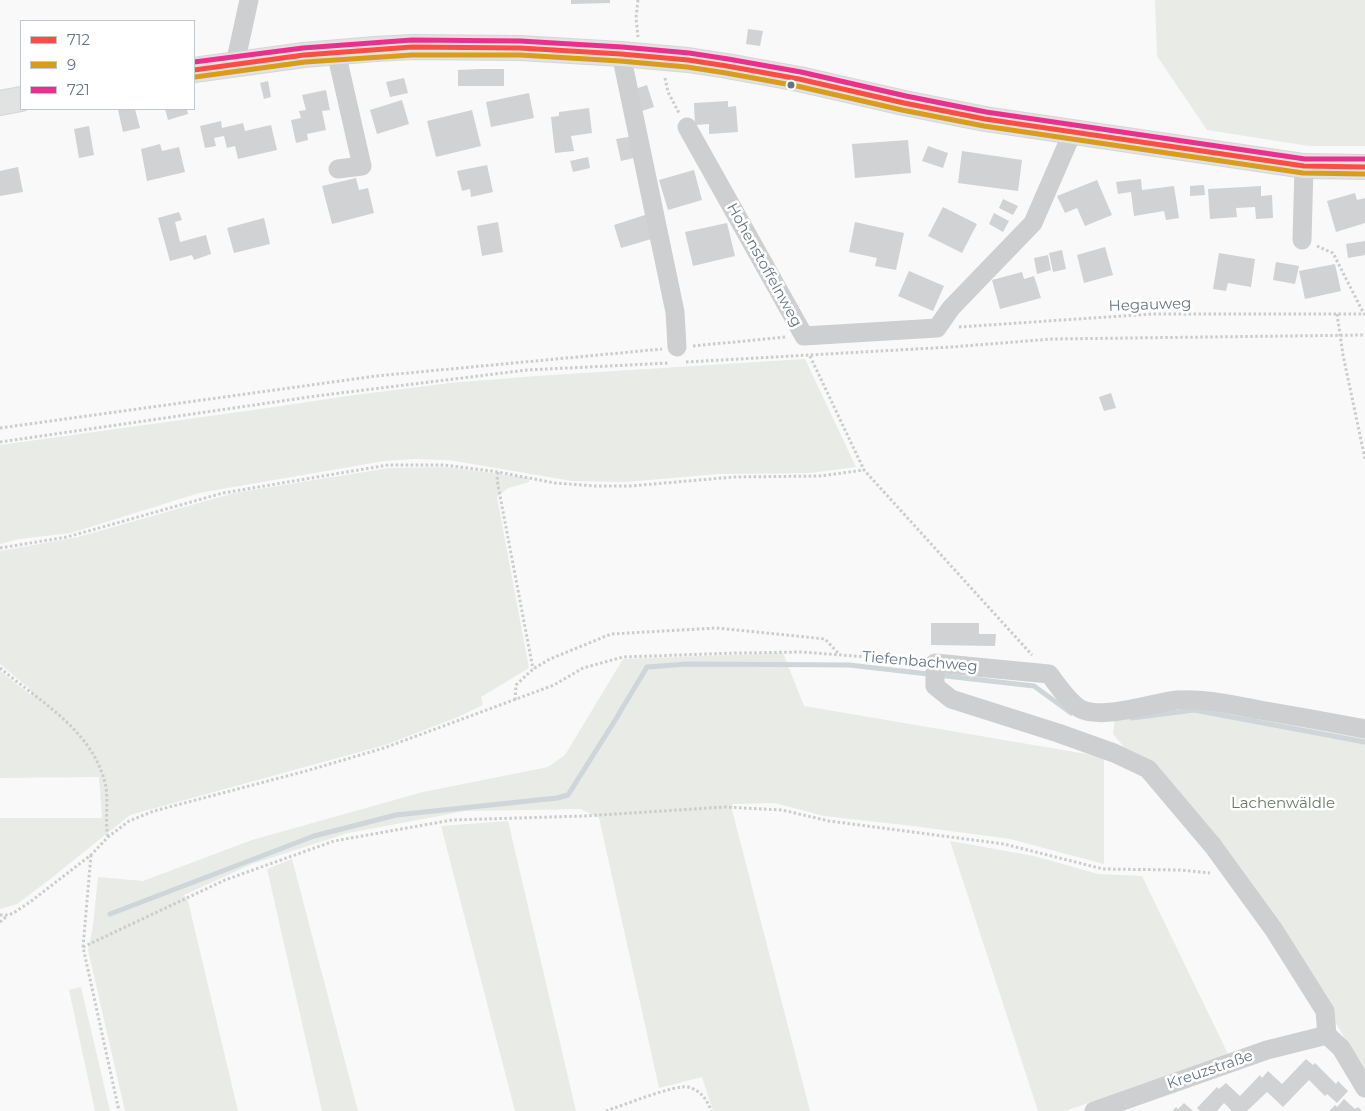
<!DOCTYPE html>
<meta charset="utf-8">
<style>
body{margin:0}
#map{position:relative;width:1365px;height:1111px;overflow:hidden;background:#f9f9f9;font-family:Montserrat,sans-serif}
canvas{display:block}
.legend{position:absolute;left:20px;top:20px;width:175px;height:90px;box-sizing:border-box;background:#fff;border:1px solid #c1c8cd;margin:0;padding:6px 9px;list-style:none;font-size:15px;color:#657683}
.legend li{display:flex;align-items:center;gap:10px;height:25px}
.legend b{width:25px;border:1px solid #c1c8cd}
</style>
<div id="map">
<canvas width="1365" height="1111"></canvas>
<ul class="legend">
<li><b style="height:6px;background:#ff4d45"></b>712</li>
<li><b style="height:6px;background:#da9c1a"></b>9</li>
<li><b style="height:6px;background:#ec2f8c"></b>721</li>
</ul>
</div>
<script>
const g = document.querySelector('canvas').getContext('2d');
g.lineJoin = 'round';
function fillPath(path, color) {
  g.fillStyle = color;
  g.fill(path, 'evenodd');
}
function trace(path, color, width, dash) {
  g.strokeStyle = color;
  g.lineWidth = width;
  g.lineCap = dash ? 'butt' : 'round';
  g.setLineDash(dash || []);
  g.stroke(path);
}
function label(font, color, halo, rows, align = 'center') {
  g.font = font + ' Montserrat,sans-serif';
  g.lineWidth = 5;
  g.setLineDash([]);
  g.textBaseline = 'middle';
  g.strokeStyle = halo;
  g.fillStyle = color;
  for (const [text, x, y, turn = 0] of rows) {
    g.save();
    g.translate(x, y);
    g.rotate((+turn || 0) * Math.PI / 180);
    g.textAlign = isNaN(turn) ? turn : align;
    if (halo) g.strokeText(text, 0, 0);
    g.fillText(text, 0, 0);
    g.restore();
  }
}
const green = new Path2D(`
 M1155,0H1365V146H1309L1207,130L1157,56Z
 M805,359L856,467L810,473L718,474L626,482L572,481L449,460L414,459L384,461L199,493L71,533L19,539L0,544V445L268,408L347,396L450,383L536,376Z
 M446,467L529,478V482L508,488L497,497L529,668L481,697L483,705L458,717L385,745L130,815L49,880L17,904L0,909V818H102L99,777L0,778V671L32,696L30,689L0,664V551L78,537L234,493L389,468Z
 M783,653L804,706L1104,757V864L1010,839L913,826L824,816L775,803L733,804L732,810L810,1111H713L702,1077L659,1088L599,818L581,809L466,811L348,833L252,864L184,895L188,901L238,1111H125L88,950L93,926L98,877L143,881L252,840L423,792L548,767L565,755L623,659Z
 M1194,708L1219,710L1365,735V1073L1337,1025L1240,874L1218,860L1113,734L1115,718Z
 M508,821L576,1111H515L441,826Z
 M950,841L1034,856L1098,874L1142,876L1228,1054L1065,1111H1038Z
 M292,859L358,1111H322L267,869Z
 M81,987L110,1111H95L69,990Z`);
const stream = new Path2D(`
 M1132,718L1194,710L1365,742
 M110,914L314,836L396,815L557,798L568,795L614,722L647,667L688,664L849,665L1034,686L1071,713`);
const building = new Path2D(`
 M571,0H610V3L571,4Z
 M748,29L763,31L760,46L746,44Z
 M481,69H504V86H458V70Z
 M404,78L408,93L390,97L386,82Z
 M268,81L271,97L264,99L260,83Z
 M647,85L654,107L639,112L632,90Z
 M326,90L330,110L322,111L326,130L307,134L308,140L296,143L291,120L301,118L299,111L306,110L302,95Z
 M529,93L534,118L491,127L486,102Z
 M402,100L409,124L377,134L370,110Z
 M728,101V107L736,106L738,132L709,134V124L695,125L694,103Z
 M589,108L592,133L571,136L574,151L555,153L551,117L559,116V112Z
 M123,109H135L140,128L123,132L118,110Z
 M165,109H187L188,114L168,120Z
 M472,110L481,146L436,157L427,121Z
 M221,121L222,128L243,123L245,131L271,125L277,150L238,159L235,146L227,148L224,136L214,138L216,146L205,148L200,126Z
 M89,126L94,155L79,158L74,129Z
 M634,136L638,157L621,161L616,139Z
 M908,140L911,173L855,178L852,144Z
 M160,144L162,151L179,147L185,172L147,181L141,149Z
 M928,146L948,153L943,168L922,161Z
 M962,151L1022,160L1018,191L958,183Z
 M588,157L590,168L573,172L570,161Z
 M487,165L493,192L471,197L470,189L462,191L457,171Z
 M18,167L23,192L0,196V171Z
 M694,170L702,200L668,210L659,180Z
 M356,178L359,190L368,188L374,213L332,224L322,186Z
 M1141,179L1142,190L1174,186L1179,218L1166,220L1164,211L1134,216L1131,192L1118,194L1116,182Z
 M1097,180L1112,215L1085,226L1077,208L1065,213L1057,196Z
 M1204,185L1205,195L1190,196V186Z
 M1261,186V196L1272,195L1273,218L1256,219L1255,207L1236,208L1237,217L1210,219L1208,189Z
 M1355,193L1357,200L1365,198V223L1336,232L1327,201Z
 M1003,199L1018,206L1013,215L999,208Z
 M943,207L977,224L962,253L928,236Z
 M179,212L182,220L175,222L180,242L206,235L211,254L194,260L192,255L170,261L158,218Z
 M651,213L658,237L621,248L614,225Z
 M994,213L1009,221L1003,232L989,224Z
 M264,218L270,244L234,253L227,228Z
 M498,222L503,252L482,256L477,226Z
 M855,222L904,233L896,270L875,266L877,258L849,252Z
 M727,223L735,256L693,266L685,232Z
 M1365,241V255L1348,258L1346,244Z
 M1105,247L1113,275L1084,283L1077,255Z
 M1062,250L1066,269L1053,272L1049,253Z
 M1219,253L1255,259L1251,287L1228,283L1226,291L1213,289Z
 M1048,255L1051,270L1037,274L1034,258Z
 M1276,262L1299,266L1295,284L1273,280Z
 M1335,264L1341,291L1305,299L1299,271Z
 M909,271L944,286L933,311L898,296Z
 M1022,272L1024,279L1034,276L1041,298L1000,309L992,280Z
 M1111,393L1116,408L1104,411L1099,397Z
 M931,623H979V634H996L995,646L931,645Z
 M1306,1059L1313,1065L1315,1063L1336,1084L1338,1081L1348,1091L1337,1103L1327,1094L1325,1096L1309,1080L1283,1107L1267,1092L1247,1111H1232L1224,1103L1217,1111H1200L1197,1108L1217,1087L1219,1089L1226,1083L1240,1096L1260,1075L1262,1078L1268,1071L1282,1084Z
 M1344,1099L1355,1109L1358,1107L1362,1111H1329L1335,1105L1337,1107Z
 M1184,1103L1193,1111H1172L1176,1107L1178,1109Z`);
const path = new Path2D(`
 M638,0L636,18L638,37
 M665,78L668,92L679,113
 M1317,246L1333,253L1364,314
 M1337,314L1343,355L1365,459
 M959,327L1152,314H1365
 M693,346L786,337
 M810,356L864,470L1032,655
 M686,362L951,347L1052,339L1365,335
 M0,428L376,376L662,349
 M0,442L316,396L527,370L669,363
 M498,472L497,480L533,669
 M0,548L67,537L223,493L388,465H444L498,472L555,483L595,486H630L734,477L820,476L864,470
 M0,668C39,701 89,728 104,779C110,798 104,818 108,837
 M515,700L516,685L533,669L550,659L611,634L716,628L825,639L838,653
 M91,855L83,947L119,1111
 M0,915H9L15,912L30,902L91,855L108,837L129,821L154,811L306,771L384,748L554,685L583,668L623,657L736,653L802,652L920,661
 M0,922L7,916
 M83,947L225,880L334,841L452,820L584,816L725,807L782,810L829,821L1004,844L1103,869L1180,870L1210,873
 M606,1111C621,1106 676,1084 688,1087C700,1090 707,1099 711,1111`);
const minor = new Path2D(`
 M336,52L362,166L338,169
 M621,54L675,312L677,347
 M235,64L249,0
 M687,127L804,336L937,328L951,308L1033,223L1073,131
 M1302,240L1304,166
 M1327,1035L1325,1011L1274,930L1213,846L1148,769L1114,753L1058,733L951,699L935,686V663L1049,674C1058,685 1070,705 1083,710C1107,719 1151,703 1177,700C1205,698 1233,705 1260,710C1295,716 1330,722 1365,729
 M1327,1035L1341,1048L1365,1088
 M1094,1111L1267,1050L1327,1035`);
const major = new Path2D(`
 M194,70L304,55L375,49L412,47L520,48L621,54L688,60L727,66L799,79L904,103L985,119L1304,166L1365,167
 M0,103L21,99`);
const bus1 = new Path2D(`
 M194,70L304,55L412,47L520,48L621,54L688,60L727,66L799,79L904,103L985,119L1304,166L1365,167`);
const bus2 = new Path2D(`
 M195,77L305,62L412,55H520L620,61L687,67L726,73L797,86L902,110L984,126L1303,173L1365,174`);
const bus3 = new Path2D(`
 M194,62L303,48L412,40L520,41L622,47L689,53L728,59L801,72L906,96L986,112L1305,159H1365`);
const markers = [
 [791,85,4.5,"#657683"]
];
const streetNames = [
 ["Hohenstoffelnweg",764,265,61],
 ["Hegauweg",1150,305,-2],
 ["Tiefenbachweg",920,662,5],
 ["Kreuzstraße",1210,1070,-19]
];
const parkNames = [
 ["Lachenwäldle",1283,804]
];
fillPath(green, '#e8ebe6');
trace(stream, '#ced6d9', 5);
fillPath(building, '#d0d2d3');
trace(major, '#d5d6d7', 26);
trace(path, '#cbcccd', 3, [2.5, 2.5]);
trace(minor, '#cecfd0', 19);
trace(major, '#e1e2e2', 24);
trace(bus1, '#ff4d45', 5);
trace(bus2, '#da9c1a', 5);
trace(bus3, '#ec2f8c', 5);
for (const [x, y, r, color] of markers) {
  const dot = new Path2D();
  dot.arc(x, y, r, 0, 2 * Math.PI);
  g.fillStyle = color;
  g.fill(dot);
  trace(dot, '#fff', 2);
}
label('15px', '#657683', '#fff', streetNames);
label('15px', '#687a64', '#fff', parkNames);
</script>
